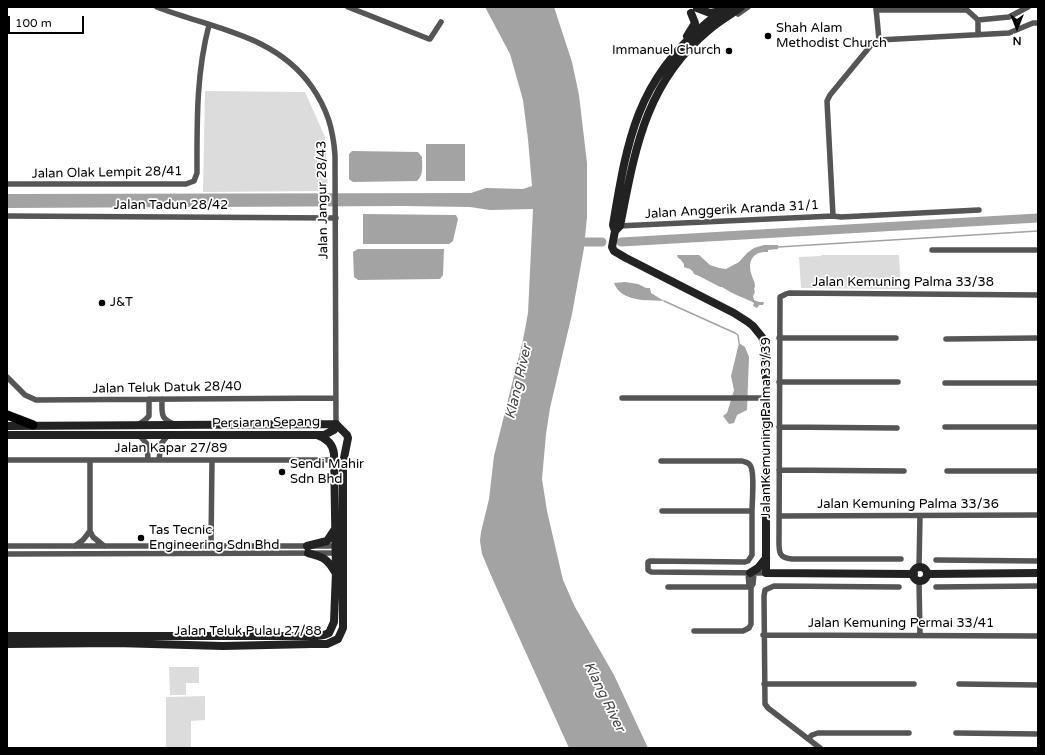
<!DOCTYPE html>
<style>
body{margin:0}
#map{position:relative;width:1045px;height:755px;overflow:hidden;background:#fff;font-family:"Varela Round",sans-serif}
canvas{display:block}
.frame{position:absolute;inset:0;border:8px solid #000;pointer-events:none}
.north{position:absolute;left:997px;top:8px;width:40px;height:40px;-webkit-text-stroke:3px #fff;paint-order:stroke;rotate:180deg;font-size:11px;font-weight:700;line-height:16px;text-align:center;color:#000}
.north::after{content:'';display:block;margin:auto;width:14px;height:18px;background:#000;clip-path:polygon(50% 0,100% 100%,50% 72%,0 100%)}
.scale{position:absolute;left:8px;top:16px;width:76px;height:18px;box-sizing:border-box;border:2px solid #000;border-top:0;padding-left:5px;font-size:12px;line-height:14px;white-space:nowrap;color:#000;-webkit-text-stroke:3px #fff;paint-order:stroke}
</style>
<div id="map">
<canvas width="1045" height="755"></canvas>
<div class="frame"></div>
<div class="north">N</div>
<div class="scale">100 m</div>
</div>
<script>
const g = document.querySelector('canvas').getContext('2d');
g.lineJoin = 'round';
function fillPath(path, color) {
  g.fillStyle = color;
  g.fill(path, 'evenodd');
}
function trace(path, color, width, dash) {
  g.strokeStyle = color;
  g.lineWidth = width;
  g.lineCap = dash ? 'butt' : 'round';
  g.setLineDash(dash || []);
  g.stroke(path);
}
function label(font, color, halo, rows, align = 'center') {
  g.font = font + ' "Varela Round",sans-serif';
  g.lineWidth = 3.5;
  g.setLineDash([]);
  g.textBaseline = 'middle';
  g.strokeStyle = halo;
  g.fillStyle = color;
  for (const [text, x, y, turn = 0] of rows) {
    g.save();
    g.translate(x, y);
    g.rotate((+turn || 0) * Math.PI / 180);
    g.textAlign = isNaN(turn) ? turn : align;
    if (halo) g.strokeText(text, 0, 0);
    g.fillText(text, 0, 0);
    g.restore();
  }
}
const green = new Path2D(`
 M205,91L305,92L325,137L328,191L203,192Z
 M821,255H899L901,289L801,288L799,257L821,256Z
 M169,667H199V683H186V695H170Z
 M205,696V720L191,721V748H166V697Z`);
const water = new Path2D(`
 M485,7H554L572,62L579,95L587,163V217L584,248L572,314L550,408L546,434L542,479L547,511L563,580L575,607L614,675L648,748H569L493,580L482,554L480,541L481,532L489,499L494,456L523,340L528,313L533,209L490,210L470,207L402,206L7,208V194L471,193L486,188L523,189L532,186L528,139L523,100L510,54Z
 M426,144H465V181H426Z
 M352,151L418,152L422,157C422,165 424,175 417,181L353,182L349,179V154Z
 M363,214L456,215L458,219L453,241L449,244H363Z
 M764,245H778V249L768,250V252C752,251 747,262 752,276C753,280 755,282 755,286L754,289L755,292L753,296L754,300L759,302H764L763,305H759L757,308L753,306L754,303C750,300 745,299 741,297C734,294 728,291 722,287H720L699,276L694,274C692,268 688,269 684,267V264L680,259L678,258L677,255H699L710,265L719,268L726,269L739,262L747,253L754,248Z
 M358,249H444L443,275L440,279L358,280L354,277L353,252Z
 M625,282L638,284L646,288H650L651,293L664,301C647,300 621,302 614,283Z
 M739,343L745,347L749,357L747,410L737,415L734,423L729,424L723,416L727,413L734,390L731,376Z`);
const stream = new Path2D(`
 M778,247L1038,231
 M664,301L735,333L738,335L739,343`);
const river = new Path2D(`
 M573,242H602
 M621,242L1038,218`);
const street = new Path2D(`
 M157,7C212,29 275,34 312,87C327,109 333,128 335,155L336,424
 M348,7L429,39H430L441,22
 M876,8L879,40
 M876,10H967L978,20L1009,17L1028,7
 M738,14L748,7
 M978,20V35
 M7,184H186L194,181L197,173C197,124 196,74 209,25
 M7,216L336,218
 M833,216L841,217L979,210
 M618,226L833,216L827,101L830,95L872,44L879,40L1009,33L1033,23H1037
 M932,250H1038
 M779,338H896
 M946,339L1038,338
 M7,377L25,395L36,400L335,398
 M779,382H898
 M945,383H1038
 M622,398H766
 M162,399C162,414 160,418 174,424
 M138,425L145,420L149,416V399
 M779,427L897,428
 M945,427H1038
 M139,435L147,444L148,460
 M7,460H334
 M159,460L161,444L168,435
 M661,461H742C745,462 748,462 750,465C755,471 752,502 752,511H662
 M779,470L904,471
 M947,471H1038
 M752,511V555L748,561L745,562L650,561L648,562V570L651,572L766,573
 M779,516L1038,515
 M90,531L93,537L104,546
 M7,546H339
 M75,546L83,540L90,531V460
 M211,546L212,460
 M7,554L339,553
 M901,559H792C778,558 779,551 779,540L780,297L786,294L789,293L1038,295
 M936,560L1038,561
 M919,567L920,516
 M919,581L920,635
 M668,587H751
 M751,587L753,584L754,573
 M936,587L1038,586
 M694,631H743L749,628L751,624V587L749,585L748,573
 M763,635L1038,636
 M764,684H914
 M959,684L1038,685
 M956,733L1038,734
 M808,739L812,735L818,733H909
 M820,748L768,708L765,704L764,596L765,590L774,586L899,587`);
const secondary = new Path2D(`
 M741,7C731,15 719,21 709,30C645,83 635,150 620,226L615,231L612,247L614,251L626,258L734,313L748,322L753,326L762,337L764,344L766,356V573L914,574
 M697,8L710,13L721,11
 M687,36L695,23L691,13
 M615,231L613,225C627,142 636,82 704,25C712,18 720,13 729,7
 M7,426L336,424
 M7,435H324L334,430L336,424
 M307,546L327,541L335,529
 M308,553C323,557 327,558 335,572
 M913 574a7 7 0 1 1 14 0a7 7 0 1 1-14 0Z
 M750,573L758,568L766,558
 M927,574L1038,573
 M7,636H317L324,635L329,633L334,622L336,572L334,454C333,443 326,438 317,435
 M7,644L116,643L223,646L312,644H327L338,639L343,628V463L348,438L347,435L336,424`);
const primary = new Path2D(`
 M7,415L33,425`);
const markers = [
 [768,36,4,"#000"],
 [729,51,4,"#000"],
 [102,303,4,"#000"],
 [282,472,4,"#000"],
 [141,538,4,"#000"]
];
const poiNames = [
 ["Shah Alam",776,29],
 ["Methodist Church",776,44],
 ["Immanuel Church",721,51,"right"],
 ["J&T",110,303],
 ["Sendi Mahir",290,465],
 ["Sdn Bhd",290,480],
 ["Tas Tecnic",149,531],
 ["Engineering Sdn Bhd",149,546]
];
const streetNames = [
 ["Jalan Olak Lempit 28/41",107,173,-1],
 ["Jalan Jangur 28/43",323,200,-91],
 ["Jalan Tadun 28/42",171,206],
 ["Jalan Anggerik Aranda 31/1",732,210,-3],
 ["Jalan Kemuning Palma 33/38",903,283],
 ["Jalan Teluk Datuk 28/40",167,388,-1],
 ["Persiaran Sepang",266,423,-1],
 ["Jalan Kemuning Palma 33/39",767,428,-90],
 ["Jalan Kapar 27/89",171,449],
 ["Jalan Kemuning Palma 33/36",908,505],
 ["Jalan Kemuning Permai 33/41",901,624],
 ["Jalan Teluk Pulau 27/88",248,632]
];
const waterNames = [
 ["Klang River",519,382,-77],
 ["Klang River",604,697,64]
];
fillPath(green, '#dcdcdc');
fillPath(water, '#a3a3a3');
trace(stream, '#a3a3a3', 1.5);
trace(river, '#a3a3a3', 9);
trace(primary, '#dbdbdb', 10);
trace(street, '#555', 5.5);
trace(secondary, '#222', 8);
trace(primary, '#000', 9);
for (const [x, y, r, color] of markers) {
  const dot = new Path2D();
  dot.arc(x, y, r, 0, 2 * Math.PI);
  g.fillStyle = color;
  g.fill(dot);
  trace(dot, '#fff', 1.5);
}
label('13px', '#000', '#fff', poiNames, 'left');
label('13px', '#000', '#fff', streetNames);
label('italic 14px', '#444', '#fff', waterNames);
</script>
